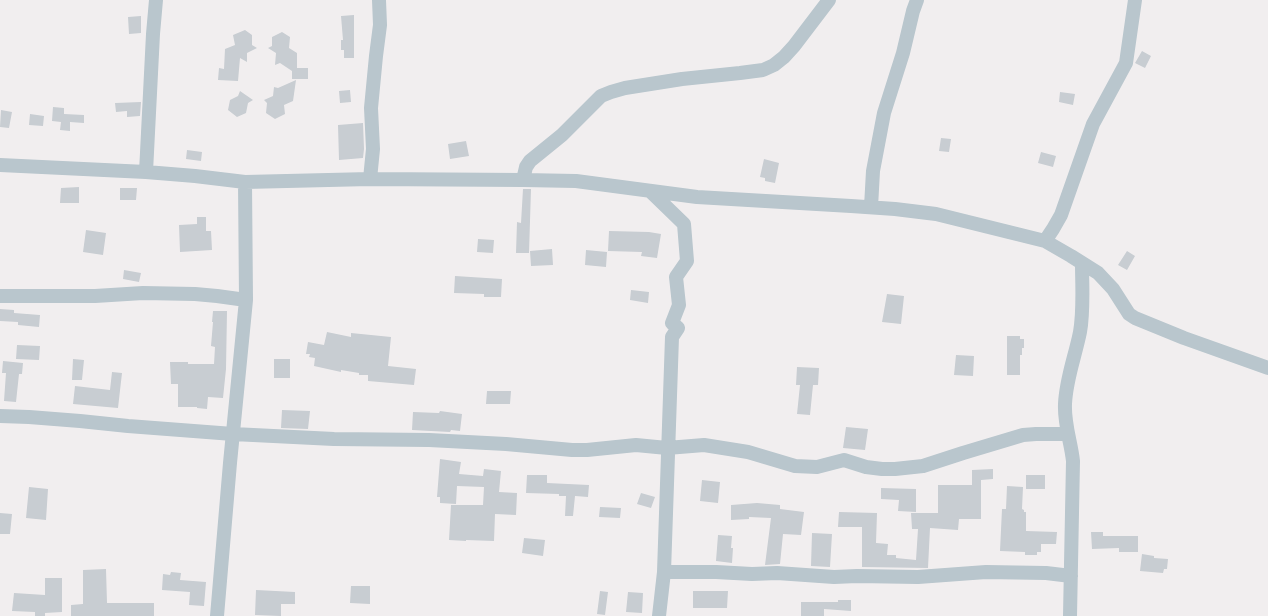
<!DOCTYPE html>
<style>
body{margin:0}
canvas{display:block;background:#f1eeef}
</style>
<canvas width="1268" height="616"></canvas>
<script>
const g = document.querySelector('canvas').getContext('2d');
g.lineJoin = 'round';
function fillPath(path, color) {
  g.fillStyle = color;
  g.fill(path, 'evenodd');
}
function trace(path, color, width, dash) {
  g.strokeStyle = color;
  g.lineWidth = width;
  g.lineCap = dash ? 'butt' : 'round';
  g.setLineDash(dash || []);
  g.stroke(path);
}
const building = new Path2D(`
 M354,15V58H344V50H341V40H343L341,16Z
 M141,16V33L129,34L128,17Z
 M245,30L252,35V45L257,48L247,53V62L240,58L238,81L218,80L219,68L224,69L225,49L235,45L233,35Z
 M282,32L290,37L289,48L297,53V68H308V79H292V71L280,63L275,65L276,53L268,48L272,46V37Z
 M1142,51L1151,56L1145,68L1135,63Z
 M296,80L293,101L284,105L285,114L275,119L266,113L267,103L264,100L273,96L274,87L278,88Z
 M350,90L351,102L340,103L339,91Z
 M240,91L253,100L248,103L246,113L237,117L228,110L230,100L238,96Z
 M1060,92L1075,94L1073,105L1059,102Z
 M141,102L140,116L127,117V111L116,112L115,103Z
 M53,107L64,108V114L84,115V123L70,122V131L60,130L61,122L52,121Z
 M1,110L12,112L9,128L0,127Z
 M30,114L44,116L43,126L29,125Z
 M363,123L364,149L363,158L339,160L338,125Z
 M941,138L951,139L949,152L939,151Z
 M466,141L469,156L450,159L448,144Z
 M187,150L202,152L201,161L186,159Z
 M1041,152L1056,156L1053,167L1038,163Z
 M764,159L779,163L775,183L765,181V178L760,177Z
 M79,187V203H60L61,188Z
 M120,188H137L136,200H120Z
 M523,189H531L529,253H516L517,222L521,223Z
 M197,217H206V231H211L212,250L180,252L179,225L197,224Z
 M86,230L106,233L103,255L83,252Z
 M609,231L649,232L661,234L657,258L641,256L642,252L608,251Z
 M478,239L494,240L493,253L477,252Z
 M552,249L553,265L531,266L530,251Z
 M586,250L607,252L606,267L585,265Z
 M1127,251L1135,256L1127,270L1118,265Z
 M124,270L141,273L139,282L123,279Z
 M455,276L502,279L501,297H484V294L454,293Z
 M631,290L649,292L648,303L630,300Z
 M887,294L904,296L901,324L882,322Z
 M0,309L14,310V313L40,315L39,327L18,325V322L0,321Z
 M213,311H227L226,369L223,398L208,397L207,409L197,408V407H178V384H171L170,362H188V364H214L215,347L211,346L213,322H212Z
 M327,332L351,337V333L391,337L388,366L416,369L414,385L368,381V375H359V373L341,370V372L314,366L315,358L309,357L310,354H306L308,342L324,345Z
 M1007,336H1020V339H1024V348H1022V355H1020V375H1007Z
 M17,345L40,346L39,360L16,359Z
 M956,355L974,356L973,376L954,375Z
 M73,359L84,360L82,380H72Z
 M274,359H290V378H274Z
 M3,361L23,363L22,374H19L16,402L4,401L6,373H2Z
 M797,367L819,368L818,385H813L810,415L797,414L800,385H796Z
 M112,372L122,373L118,408L73,404L75,386L110,390Z
 M487,391H511L510,404H486Z
 M282,410L310,411L308,429L281,428Z
 M440,411L462,414L460,431L451,430L450,432L412,430L413,412L439,413Z
 M846,427L868,429L865,450L843,448Z
 M440,459L461,462L459,474L483,476L484,469L501,471L499,492L517,493L516,515L495,514L494,541L466,540V541L449,540L451,505H483L484,487L457,486L456,504L440,503V497H437Z
 M993,469V479L981,480V519H959L958,530L930,528L928,568L862,567V527H838L839,512L877,513L876,543L888,544L887,555H896V558L916,560L918,529H912L911,513H938V485H972V470Z
 M527,475H547V483L589,485L588,497L575,496L573,516H565L566,496H559V494L526,493Z
 M1026,475H1045V489H1026Z
 M702,480L720,482L718,503L700,501Z
 M1007,486L1023,487L1022,509L1024,510V512H1026V531L1057,532L1056,544H1041V552H1037V555H1025V552L1000,551L1002,509H1006Z
 M29,487L48,489L46,520L26,518Z
 M881,488L916,489V512L898,511L899,500L881,499Z
 M641,493L655,497L651,508L637,504Z
 M757,503L780,505V509L804,512L801,535L783,534L780,564L765,565L771,518L749,517V519L731,520V505Z
 M600,507L621,508L620,518L599,517Z
 M0,513L12,514L10,534H0Z
 M1091,532H1103V536H1138V552H1119V548L1092,549Z
 M812,533L832,534L830,567L811,566Z
 M718,535L732,536L731,548H733L732,563L716,561Z
 M524,538L545,540L543,556L522,553Z
 M1142,554L1154,556V558L1168,559L1167,569H1164L1163,573L1140,571Z
 M106,569L107,603H154V616H71V605L83,604V570Z
 M171,572L181,573L180,580L206,582L204,606L189,605L190,592L162,590L163,574L170,575Z
 M45,578H62V612L45,613V616H35V612L12,611L14,593L45,595Z
 M351,586H370V604L350,603Z
 M256,590L295,592V604H281V616L255,615Z
 M600,591L608,592L605,615L597,614Z
 M693,591H728L727,608H693Z
 M628,592L643,593L642,613L626,612Z
 M838,600H851V611L824,609V616H801V602H838Z`);
const street = new Path2D(`
 M0,165L146,172L195,176L245,182L370,179L523,180L576,181L697,197L851,206L895,209L936,214L1045,241L1071,256L1098,273L1113,289L1129,314L1135,318L1184,338L1268,368
 M146,172L153,34L156,0
 M370,179L373,149L371,108L376,56L380,25L379,0
 M523,180L526,167L530,161L562,135L601,96L611,92L625,88L682,79L740,73L763,70L774,65L784,57L794,46L829,0
 M650,191L684,224L687,261L676,277L679,305L672,323L678,328L672,337L664,572L659,616
 M871,207L873,171L884,113L903,53L913,11L917,0
 M1045,241L1053,229L1061,215L1093,124L1126,63L1135,0
 M0,296H95L143,293L195,294L217,296L246,300
 M0,416L29,417L80,421L128,426L233,434L334,439L429,440L506,444L572,450H587L636,445L667,448L704,445L748,452L795,466L817,467L844,460L866,467L882,469H895L923,466L963,453L1023,435L1036,434H1068
 M664,572H716L752,574L777,573L834,577L857,576L918,577L986,572L1046,573L1071,576
 M217,616L230,463L246,300L245,182
 M1070,616L1073,461C1071,442 1064,424 1065,404C1066,379 1075,357 1080,332C1084,310 1082,286 1082,263`);
fillPath(building, '#c8cdd2');
trace(street, '#b9c6cd', 14);
</script>
